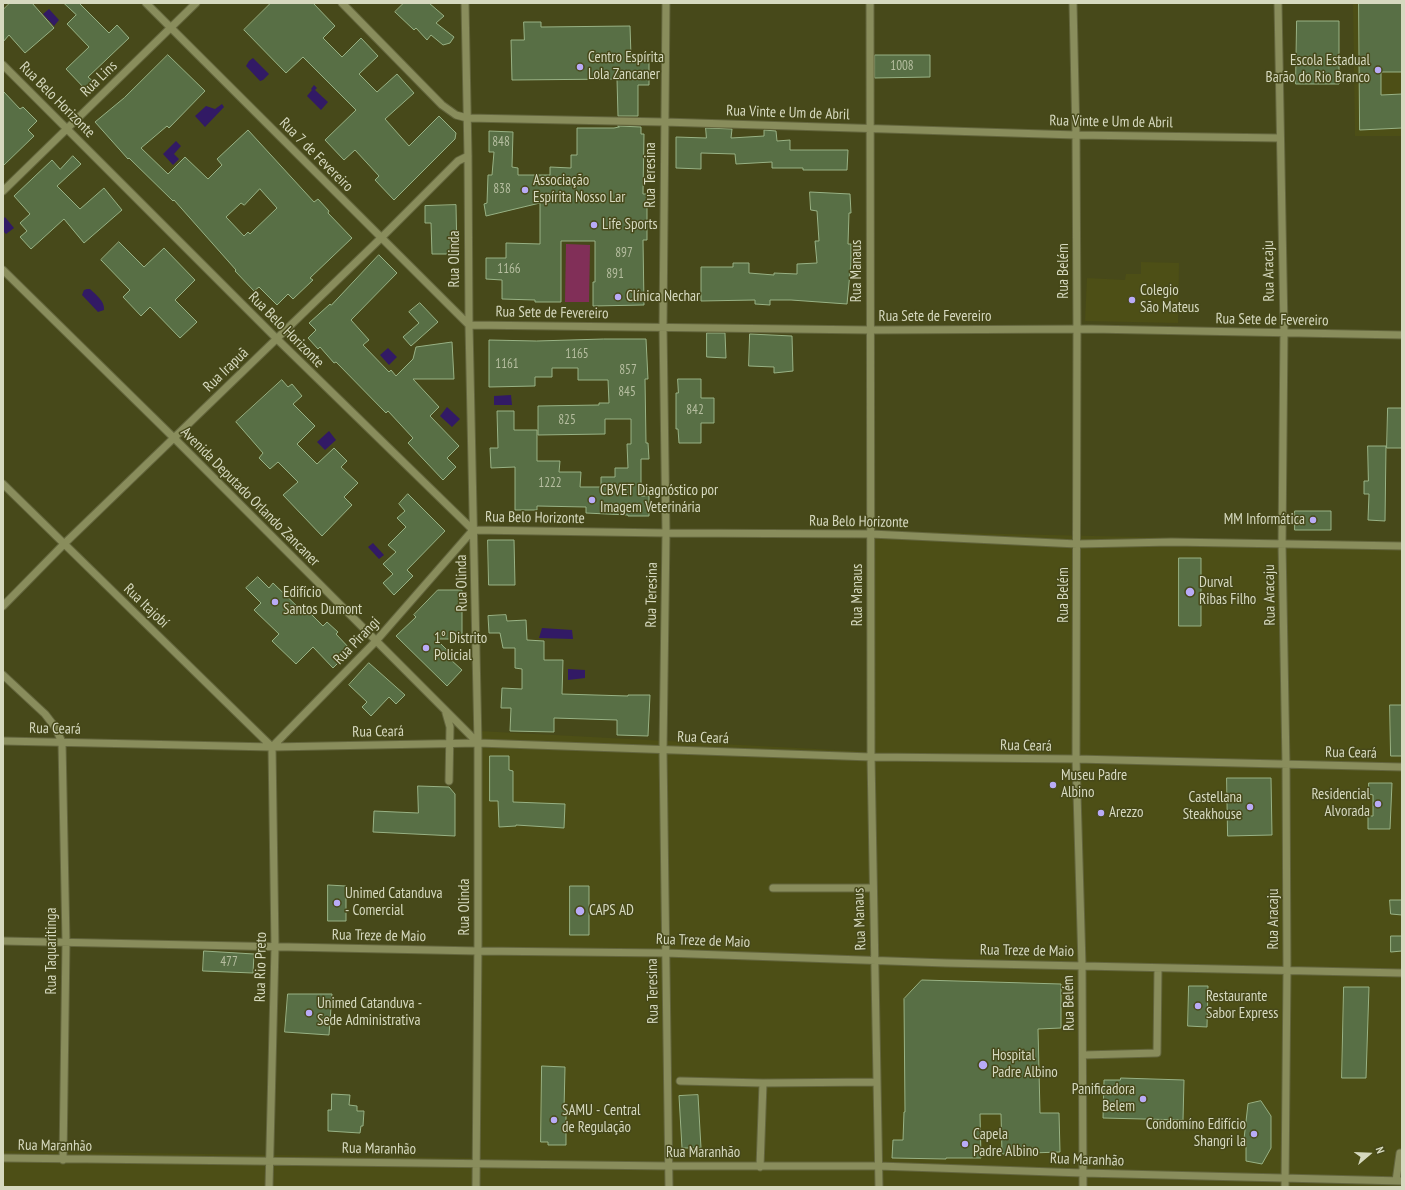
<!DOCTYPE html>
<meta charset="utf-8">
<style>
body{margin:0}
#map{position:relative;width:1405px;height:1190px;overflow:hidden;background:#47491a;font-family:"PT Sans Narrow",sans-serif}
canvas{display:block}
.frame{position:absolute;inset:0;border:4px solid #d6d9bf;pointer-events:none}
.north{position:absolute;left:1349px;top:1134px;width:40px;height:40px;-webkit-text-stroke:3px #47491a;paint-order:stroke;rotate:71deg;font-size:11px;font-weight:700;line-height:16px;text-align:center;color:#d6d9bf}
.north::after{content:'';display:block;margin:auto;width:14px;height:18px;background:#d6d9bf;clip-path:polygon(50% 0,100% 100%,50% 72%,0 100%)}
</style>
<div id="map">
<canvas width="1405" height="1190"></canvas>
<div class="frame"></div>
<div class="north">N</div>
</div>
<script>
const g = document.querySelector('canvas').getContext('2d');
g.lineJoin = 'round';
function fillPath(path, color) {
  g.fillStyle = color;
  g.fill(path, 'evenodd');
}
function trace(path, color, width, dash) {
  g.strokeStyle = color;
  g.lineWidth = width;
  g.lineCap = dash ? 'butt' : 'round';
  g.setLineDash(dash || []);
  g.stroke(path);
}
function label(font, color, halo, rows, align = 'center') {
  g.font = font + ' "PT Sans Narrow",sans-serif';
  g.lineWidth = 3;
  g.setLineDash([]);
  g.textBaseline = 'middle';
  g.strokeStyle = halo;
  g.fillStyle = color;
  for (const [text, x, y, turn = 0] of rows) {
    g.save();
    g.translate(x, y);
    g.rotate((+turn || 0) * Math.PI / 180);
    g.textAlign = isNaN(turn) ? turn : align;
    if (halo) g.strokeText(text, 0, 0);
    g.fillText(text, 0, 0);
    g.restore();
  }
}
const built = new Path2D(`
 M1353,3H1402V136H1355Z
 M1141,262L1179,263L1178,323L1085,321L1087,278L1125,280L1126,274H1141Z
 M873,531L1402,543V1187H3V1151L474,1158L479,731L872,752Z`);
const green = new Path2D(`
 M566,244L590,245L589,302H565Z`);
const water = new Path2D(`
 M49,9L59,20L54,26L43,14Z
 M253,58L269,74L263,80L260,81L246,66L249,61Z
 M314,85L317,88L315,90L328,102L321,110L307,96L312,90L311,89Z
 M222,104L224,107L205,127L195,116L206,106L215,109Z
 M176,141L181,146L174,154L179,159L173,165L163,154Z
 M5,217L14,228L6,234L3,231V219Z
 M87,289H90C96,295 105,301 104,310L98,312L82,295L84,290Z
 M388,348L397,357L389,365L380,355Z
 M511,395L512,405H494V396Z
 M447,407L460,419L452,427L440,416Z
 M329,431L336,440L325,450L317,442Z
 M373,543L384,555L379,559L368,547Z
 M542,628L572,630L573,639L539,638Z
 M568,669L585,670V678L568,680Z`);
const building = new Path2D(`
 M10,3H32L54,28L25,53L9,35L3,42V10Z
 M64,3H79L109,33L117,25L129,38L88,77L95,83L87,91L66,69L89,47L67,24L76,15Z
 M271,3H313L335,26L323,38L342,57L361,38L378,56L359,74L377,92L397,74L414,93L385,119L409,146L439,116L456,133L455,139L394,200L375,180L379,176L355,150L344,160L325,140L356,110L303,57L286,73L244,30Z
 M404,3H429L444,16L436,23L454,37L450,43L443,45L431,35L427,40L416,28L414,30L395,12Z
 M1359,3H1402V72H1381V95L1402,94V128L1360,130Z
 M1297,21H1339V84H1296Z
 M524,22H541V27L630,26L631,56L649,55V85H638V116H618L617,79L512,80L511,40H524Z
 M168,55L205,91L169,128L167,126L141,148L168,174L185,157L208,179L222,165L217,159L248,130L314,202L318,199L329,211L328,213L352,238L310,278L313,280L293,299L288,294L277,305L259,287L254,291L235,271L236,270L174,200L173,201L129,158L128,159L95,122L124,98ZM260,189L277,208L250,234L248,232L244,236L226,217L241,203L244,205Z
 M875,55H930V77L875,78Z
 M3,91L20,109L23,107L37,121L28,130L34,136L3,166Z
 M618,126L641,127V134H644L643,194H647V240H643L644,305L593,306V282H595V241H561V302H535V300L502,299V280L486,279V258H506V243L540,244V203L486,216L484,204L487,203L488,175H492L494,152H489V131L513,132L512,167L518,168V175H550V167L571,168V155H577V128H614L619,127Z
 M706,128L732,129L731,138L764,136V130L776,131L777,141L790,140V150H848L847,170H803V168H772V162L736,164L735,154L701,153V169L676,168V137L706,138Z
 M73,156L81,164L57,186L80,209L104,188L122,210L84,243L64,219L31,249L20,237L27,231L20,223L30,214L14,196L52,160L60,169Z
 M810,192L850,194L851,213H849L848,244H851V262L847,304L791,300H770V305L755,304V300L701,301V267H733V263H749V273L774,275V273L797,274V264L817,263L815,241H819L817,211L811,210Z
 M456,205L457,254H432L431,223H425V206Z
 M119,242L144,267L164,248L195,280L175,300L197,322L180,338L150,307L141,316L123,297L130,290L101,260Z
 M379,255L397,273L351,320L369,340L363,345L389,372L391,370L396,376L413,359L416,347L452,342L454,379H413L439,407L430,416L459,446L447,458L456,467L443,480L408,443L413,438L388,411L386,413L336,362L334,363L320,347L318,349L308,338L316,330L309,323L330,304L331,305Z
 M420,303L438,322L411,346L403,337L419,323L409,312Z
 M707,333H725L726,358L707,357Z
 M750,334L792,336L793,371L774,373V367L749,366Z
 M604,339H646L648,379H645L646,443H648L649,459H641V496H649V516H628V515L586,513V507L537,506V510H515V467L491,468L490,448H498L497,411H514V430H537V461H560L559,472H581L580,487H601V477H615V468H628L627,444H631V419H605V434L538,435V406L599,405V403H609L608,380H578V368H552V377H535V386L489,387V340L536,341Z
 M678,379H701V398H714V423H701V443H679L678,429H676V393H678Z
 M282,380L288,387L292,384L302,396L293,404L315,426L297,444L317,464L334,448L347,461L341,467L358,483L344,497L352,505L322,536L283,495L298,482L278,462L270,469L259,458L263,453L236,422Z
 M1388,408H1402V448H1387Z
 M1368,446H1386L1385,521L1368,520L1369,494H1364V481H1368Z
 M408,494L445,531L407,570L413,576L394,595L383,583L393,574L383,564L396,552L388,545L406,527L397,518L405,511L399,504Z
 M1295,511H1331V530H1295Z
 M488,540H514L515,585H489Z
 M1179,558H1201V626H1179Z
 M258,577L269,588L273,583L302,611L305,608L323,626L327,622L338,632L336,634L351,650L333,668L313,647L296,664L272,641L279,634L254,610L261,603L246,588Z
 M438,590H462V639H436L453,656L450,659L462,670L447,686L396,636L416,617L414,615Z
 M506,615L507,621L526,620L527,640L544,641V660H563L562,694L628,696V695H650L648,736L617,735V720L554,718V732L510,731L511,708H501L502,688L522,689V669L515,668V648H503L500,633H489L488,616Z
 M369,663L405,695L396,704L389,697L371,716L362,707L367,702L349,685Z
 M1390,705H1402V756H1391Z
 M490,756H509V770L513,771V802L565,804L564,828L516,825V826L499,827L498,801H490Z
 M1227,778H1271L1272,835L1228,836Z
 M1369,783H1392L1390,829H1368V816H1373V795L1369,794Z
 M418,786L449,787L455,794V836L373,832L374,811L418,813Z
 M328,885L346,886V921H328Z
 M570,886H589V935H570Z
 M1390,900H1402V915L1391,914Z
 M1391,936H1402V951L1391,952Z
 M204,951L254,954L253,973L203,971Z
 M922,980L1061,984V1028L1038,1029L1040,1113H1059L1060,1152L1002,1154L1001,1114H980L981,1158H946V1159L892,1158L893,1140H903L904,1112H905L904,999Z
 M1189,986H1208L1207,1027L1188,1026Z
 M1344,987H1369L1366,1078H1342Z
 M288,994H332L329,1035L285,1032Z
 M542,1066L565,1067L564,1110H566V1145H548V1142H541Z
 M1121,1078L1184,1080L1183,1120L1103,1118L1104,1080H1120Z
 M332,1094L350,1095L349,1105L357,1106V1111H364L363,1126H361L360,1133L328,1131V1110H331Z
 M698,1095L701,1148H682L679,1096Z
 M1261,1101L1271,1116V1148L1262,1164L1246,1161V1139H1244L1248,1104Z`);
const minor = new Path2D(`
 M146,3L469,325L871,330L1091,329L1402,335
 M342,3L442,105L456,115L467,118L664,122L1076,135L1279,138
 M465,3L468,156L469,325L478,743V941L476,1187
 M666,3L663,327L666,533L663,750L669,1187
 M870,3L871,757L879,1187
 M1073,3L1076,135L1077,329L1076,759L1082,965L1083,1187
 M1278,3L1284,329L1282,544L1286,764L1287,971L1285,1187
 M3,65L277,339L473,530L666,533L871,534L1077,544L1172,542L1402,546
 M3,191L196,3
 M3,270L174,438L478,743
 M3,484L272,747
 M3,606L64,544L381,238L458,161L468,156
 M3,675L45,714L55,727L62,742L66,942L63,1160
 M446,713L450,727L449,781
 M3,741L272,747L478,743L871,757L1076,759L1402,767
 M272,747L376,641L473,530
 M773,888H872
 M3,941L478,951L665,953L946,963L1402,973
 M1083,1055L1157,1053L1158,968
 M680,1081L763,1083L876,1082
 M3,1158L669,1166H878L1083,1173L1402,1181
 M760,1167L763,1083
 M1396,1181L1400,1153
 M269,1187L275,947L272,747`);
const markers = [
 [580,67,4,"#b9abf7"],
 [1378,70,4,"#b9abf7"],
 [525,190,4,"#b9abf7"],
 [594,225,4,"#b9abf7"],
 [618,297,4,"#b9abf7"],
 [1132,300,4,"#b9abf7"],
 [592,500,4,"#b9abf7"],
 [1313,520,4,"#b9abf7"],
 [1190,592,5,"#b9abf7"],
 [275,602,4,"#b9abf7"],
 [426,648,4,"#b9abf7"],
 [1053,785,4,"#b9abf7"],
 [1378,804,4,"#b9abf7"],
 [1250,807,4,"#b9abf7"],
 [1101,813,4,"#b9abf7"],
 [337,903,4,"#b9abf7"],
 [580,911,5,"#b9abf7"],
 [1198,1006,4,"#b9abf7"],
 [309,1013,4,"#b9abf7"],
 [983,1065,5,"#b9abf7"],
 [1143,1099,4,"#b9abf7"],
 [554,1120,4,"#b9abf7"],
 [1254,1134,4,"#b9abf7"],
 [965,1144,4,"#b9abf7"]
];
const numberNames = [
 ["1008",902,66],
 ["848",501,142],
 ["838",502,189],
 ["897",624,253],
 ["1166",509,269],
 ["891",615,274],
 ["1165",577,354],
 ["1161",507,364],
 ["857",628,370],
 ["845",627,392],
 ["842",695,410],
 ["825",567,420],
 ["1222",550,483],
 ["477",229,962]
];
const poiNames = [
 ["Centro Espírita",588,58],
 ["Lola Zancaner",588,75],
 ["Escola Estadual",1370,61,"right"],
 ["Barão do Rio Branco",1370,78,"right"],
 ["Associação",533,181],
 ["Espírita Nosso Lar",533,198],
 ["Life Sports",602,225],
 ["Colegio",1140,291],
 ["São Mateus",1140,308],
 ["Clínica Nechar",626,297],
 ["CBVET Diagnóstico por",600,491],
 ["Imagem Veterinária",600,508],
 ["MM Informática",1305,520,"right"],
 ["Durval",1199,583],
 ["Ribas Filho",1199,600],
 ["Edifício",283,593],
 ["Santos Dumont",283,610],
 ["1° Distrito",434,639],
 ["Policial",434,656],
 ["Museu Padre",1061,776],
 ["Albino",1061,793],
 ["Residencial",1370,795,"right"],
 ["Alvorada",1370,812,"right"],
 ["Castellana",1242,798,"right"],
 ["Steakhouse",1242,815,"right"],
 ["Arezzo",1109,813],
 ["Unimed Catanduva",345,894],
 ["- Comercial",345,911],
 ["CAPS AD",589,911],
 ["Restaurante",1206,997],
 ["Sabor Express",1206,1014],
 ["Unimed Catanduva -",317,1004],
 ["Sede Administrativa",317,1021],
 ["Hospital",992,1056],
 ["Padre Albino",992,1073],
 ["Panificadora",1135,1090,"right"],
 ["Belem",1135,1107,"right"],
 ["SAMU - Central",562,1111],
 ["de Regulação",562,1128],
 ["Condomíno Edifício",1246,1125,"right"],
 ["Shangri la",1246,1142,"right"],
 ["Capela",973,1135],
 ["Padre Albino",973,1152]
];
const streetNames = [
 ["Rua Lins",99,79,-44],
 ["Rua Belo Horizonte",57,100,45],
 ["Rua Vinte e Um de Abril",788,113,2],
 ["Rua Vinte e Um de Abril",1111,122,1],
 ["Rua 7 de Fevereiro",316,155,45],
 ["Rua Teresina",651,175,-90],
 ["Rua Olinda",455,259,-90],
 ["Rua Manaus",857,271,-90],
 ["Rua Belém",1064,271,-90],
 ["Rua Aracaju",1269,271,-91],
 ["Rua Sete de Fevereiro",552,313,1],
 ["Rua Sete de Fevereiro",935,317],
 ["Rua Sete de Fevereiro",1272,320,1],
 ["Rua Belo Horizonte",286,330,45],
 ["Rua Irapuã",226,370,-44],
 ["Avenida Deputado Orlando Zancaner",250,497,45],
 ["Rua Belo Horizonte",535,518,1],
 ["Rua Belo Horizonte",859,522,1],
 ["Rua Olinda",462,583,-91],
 ["Rua Teresina",652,595,-89],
 ["Rua Manaus",858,595,-90],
 ["Rua Belém",1064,595,-90],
 ["Rua Aracaju",1270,595,-91],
 ["Rua Itajobí",146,606,44],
 ["Rua Pirangi",357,641,-46],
 ["Rua Ceará",55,729,1],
 ["Rua Ceará",378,732,-1],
 ["Rua Ceará",703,738,2],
 ["Rua Ceará",1026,746,1],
 ["Rua Ceará",1351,753,1],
 ["Rua Olinda",465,907,-90],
 ["Rua Manaus",860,919,-92],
 ["Rua Aracaju",1274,919,-90],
 ["Rua Treze de Maio",379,936,1],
 ["Rua Treze de Maio",703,941,2],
 ["Rua Taquaritinga",52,951,-90],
 ["Rua Treze de Maio",1027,951,1],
 ["Rua Rio Preto",261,967,-89],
 ["Rua Teresina",653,991,-91],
 ["Rua Belém",1069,1003,-91],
 ["Rua Maranhão",55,1146,1],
 ["Rua Maranhão",379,1149,1],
 ["Rua Maranhão",703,1153],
 ["Rua Maranhão",1087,1160,2]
];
fillPath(built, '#4d4f16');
fillPath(green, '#812f58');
fillPath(water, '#321a65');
fillPath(building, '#586f45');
trace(building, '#98b285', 1);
trace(minor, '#63653d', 9);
trace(minor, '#898d5c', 7);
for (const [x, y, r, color] of markers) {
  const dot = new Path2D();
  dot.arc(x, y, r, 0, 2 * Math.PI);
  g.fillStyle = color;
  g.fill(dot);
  trace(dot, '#47491a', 1.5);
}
label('13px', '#b6bea0', null, numberNames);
label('15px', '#d6d9bf', '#47491a', poiNames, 'left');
label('15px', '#d6d9bf', '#47491a', streetNames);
</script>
